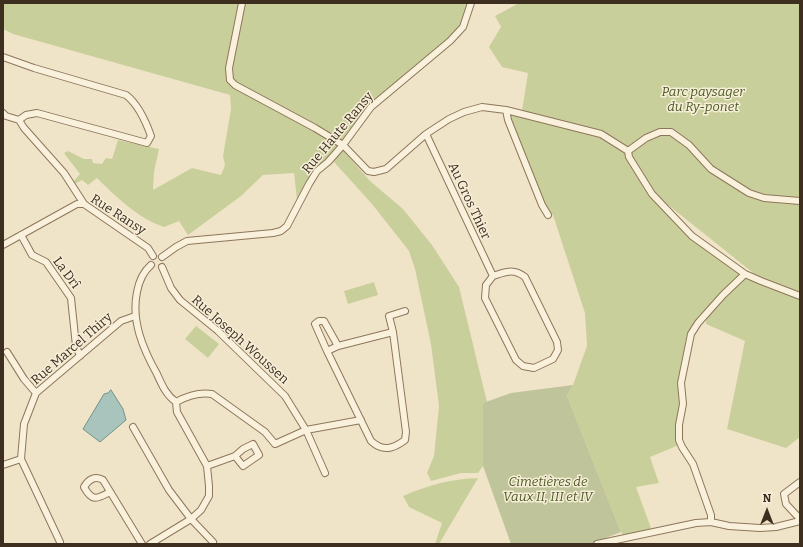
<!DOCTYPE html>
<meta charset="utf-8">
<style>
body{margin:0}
#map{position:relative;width:803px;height:547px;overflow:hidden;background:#f0e4c8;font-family:Bitter,serif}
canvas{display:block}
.frame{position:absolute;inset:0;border:4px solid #3d2e20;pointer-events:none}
.north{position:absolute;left:747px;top:491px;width:40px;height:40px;-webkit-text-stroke:3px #f7eed8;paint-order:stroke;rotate:0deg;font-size:11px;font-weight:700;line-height:16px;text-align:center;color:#3d2e20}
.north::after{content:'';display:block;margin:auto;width:14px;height:18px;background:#3d2e20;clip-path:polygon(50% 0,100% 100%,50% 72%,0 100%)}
</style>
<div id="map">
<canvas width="803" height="547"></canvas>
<div class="frame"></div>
<div class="north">N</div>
</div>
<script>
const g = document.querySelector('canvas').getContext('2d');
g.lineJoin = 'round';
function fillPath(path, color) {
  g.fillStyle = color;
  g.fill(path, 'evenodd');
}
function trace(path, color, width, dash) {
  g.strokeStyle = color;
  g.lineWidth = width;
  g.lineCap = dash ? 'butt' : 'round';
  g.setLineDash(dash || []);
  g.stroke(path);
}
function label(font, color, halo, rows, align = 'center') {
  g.font = font + ' Bitter,serif';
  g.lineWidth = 3;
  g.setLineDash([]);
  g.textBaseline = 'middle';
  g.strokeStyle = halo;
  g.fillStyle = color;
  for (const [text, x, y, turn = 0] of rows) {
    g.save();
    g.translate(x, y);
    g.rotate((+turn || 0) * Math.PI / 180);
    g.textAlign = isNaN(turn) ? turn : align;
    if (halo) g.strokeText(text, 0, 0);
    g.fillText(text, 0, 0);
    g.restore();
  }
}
const green = new Path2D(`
 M3,3H471L463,27L371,107L297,200L294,173L263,175L241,196L188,235L179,221L164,227C139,219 115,196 97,178L88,185L82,180L75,184L73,182L80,174L64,153L68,151L84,159H92L93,163L102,164L106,158L112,159L118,140L159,149L154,172L153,190L192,168L221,175L225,165L223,156L231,109L230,95L13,34L3,29Z
 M519,3H800V292L757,276L662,200L629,162L641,183L690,237L738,271L739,275L717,297L687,334L678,383L679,405L675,437L679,445L650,457L659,483L636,487L652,531L625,537L621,532L567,396L573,385L587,346L585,313L553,215L548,210L508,119L510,114L601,136L604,133L522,111L528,73L502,67L489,47L501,27L495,16Z
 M342,149L370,181L403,209L432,245L459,287L487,402L483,403V466L478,473H461L431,481L427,473L434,456L439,406L431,344L415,269L409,251L372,204L334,162Z
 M746,277L800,298V437L786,448L727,429L745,341L706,324V320L729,291Z
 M374,282L378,295L348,304L344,291Z
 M196,326L219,344L208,358L185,339Z
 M478,478L439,544H435L442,523L409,507L403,496C429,485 450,479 478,478Z`);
const cemetery = new Path2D(`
 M573,385L567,396L621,532L590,544H511L483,466V403L511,393Z`);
const water = new Path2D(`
 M111,390L123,409L126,420L100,442L83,429L104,394L108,393Z`);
const street = new Path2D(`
 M242,3L229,68L230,80L235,85L315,128L343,145L368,171L374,172L386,169L426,134L449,119L464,112L482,107L506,110L601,134L628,151
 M3,57L34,68L126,95C138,104 146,122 151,136L147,143L37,113L26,115L19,120
 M506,110L508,120L542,205L548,215
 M3,113L6,116L19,120L24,128L64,173L84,204
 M426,134L493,276L486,285L485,298L516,360L523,366L534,368L553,359L558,350L557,342L525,277C513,268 506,272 493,276
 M628,151L629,157L652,194L692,236L745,274L761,281L800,296
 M628,151L646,138L660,132H671L689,145L711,169L749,193L764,198L800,201
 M21,235L32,255L46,262L71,298L76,346L80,356
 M3,245L77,204H84L148,248L153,256
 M162,257L176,247L187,241L273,233L281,231L287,226L309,184L317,171L328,162L343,145L371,107L450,41L463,27L471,3
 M162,267L171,288L180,300L218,331L285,396L306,430L325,473
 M393,332L406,432L405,440C393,449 383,452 371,441L327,351L338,346Z
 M393,332L389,316L405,311
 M327,351L315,324L319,321H324L338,346
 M7,352L24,379L36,393
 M176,402C187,396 200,392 212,394L265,432L275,444L306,430L361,420
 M133,427L169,490L191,519L213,542
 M21,459L60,542
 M3,465L21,459L24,424L36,393L121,321L135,316
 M207,466L235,456L243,466L259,455L253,444L243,449L235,456
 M800,482L784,494L786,504L800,519
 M110,492C97,499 92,502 84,487C88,480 95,475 103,480L142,544
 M711,522V515L693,464L682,447L679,440V425L683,404L681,383L691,334L698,323L723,295L745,274
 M150,544L191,519L201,510L209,496V486L207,466L177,412L176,402C166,395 162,385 157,374C143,349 131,321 137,292C139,281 143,272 151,265
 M597,544L696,523L711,522L729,526L760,528L776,527L800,521`);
const parkNames = [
 ["Parc paysager",703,92],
 ["du Ry-ponet",703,107],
 ["Cimetières de",548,482],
 ["Vaux II, III et IV",548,497]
];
const streetNames = [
 ["Rue Haute Ransy",338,133,-50],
 ["Au Gros Thier",469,201,65],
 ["Rue Ransy",118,215,33],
 ["La Drî",66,273,53],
 ["Rue Joseph Woussen",240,340,42],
 ["Rue Marcel Thiry",72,349,-41]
];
fillPath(green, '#c9cf9b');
fillPath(cemetery, '#bfc49a');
fillPath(water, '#a9c4bc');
trace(water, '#6f938a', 1);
trace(street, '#8d765c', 8);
trace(street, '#faf1dc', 6);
label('italic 13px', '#4d5a26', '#f7eed8', parkNames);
label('13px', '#3d2e20', '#f7eed8', streetNames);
</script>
